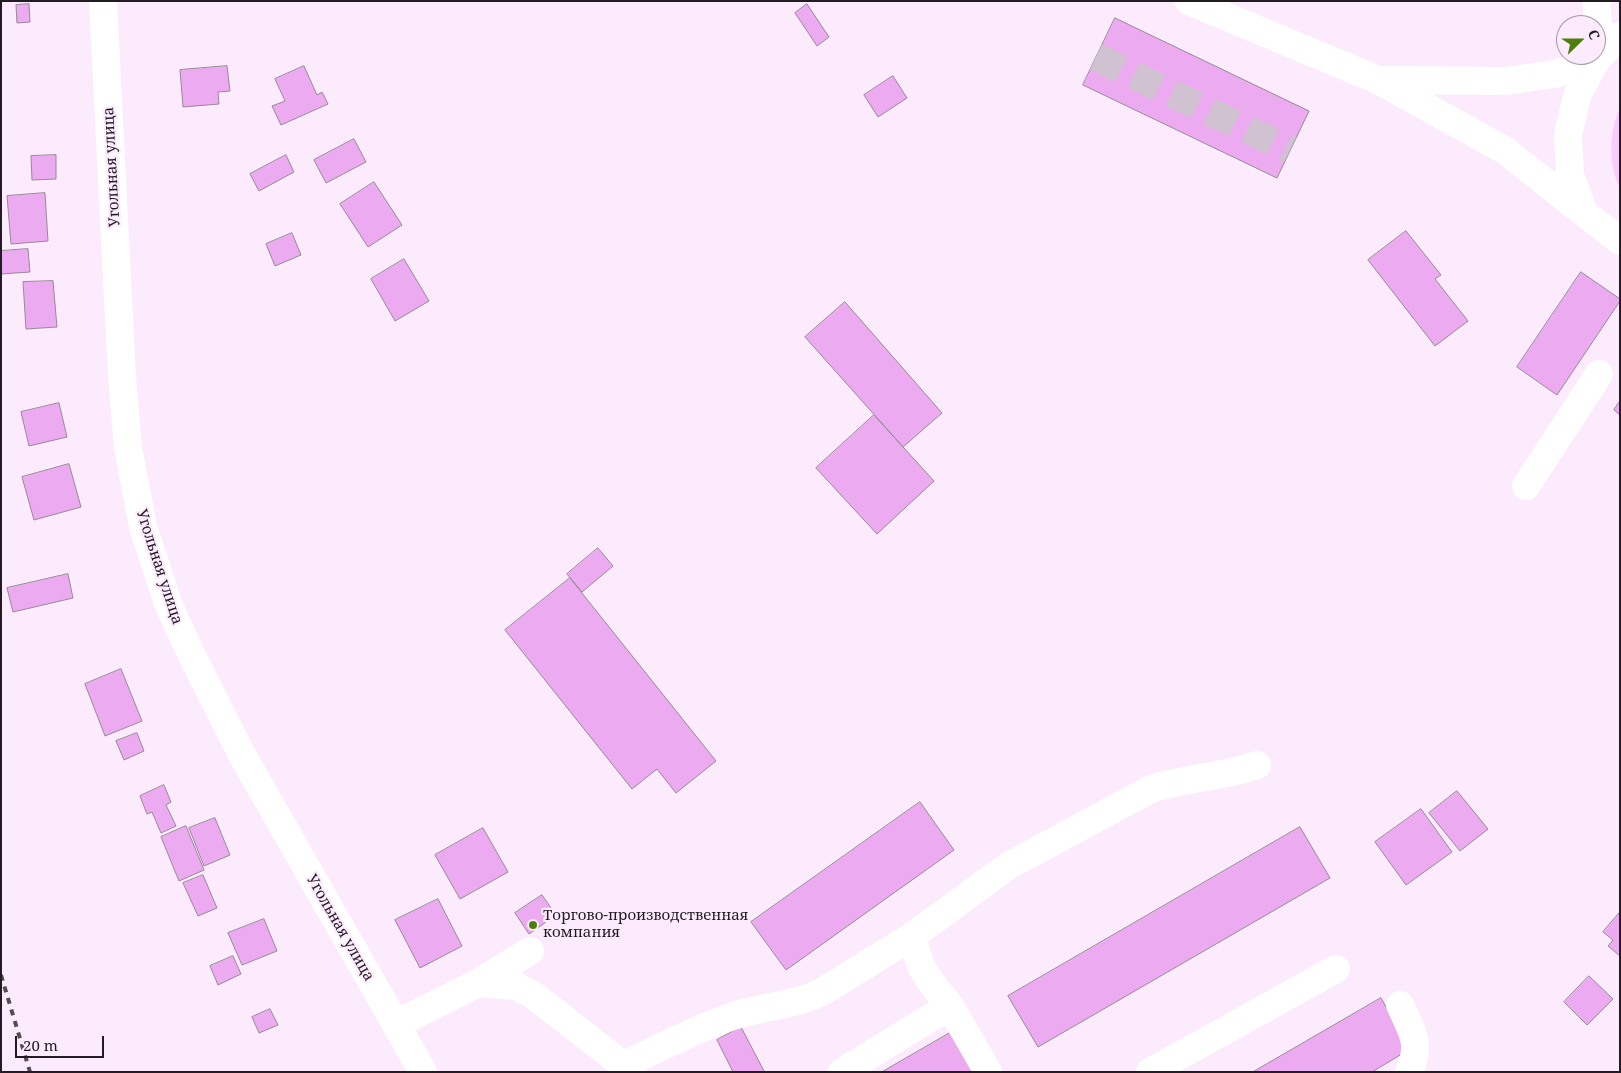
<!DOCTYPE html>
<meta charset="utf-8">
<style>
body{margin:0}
#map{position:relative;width:1621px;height:1073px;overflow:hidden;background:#fcebfc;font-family:"Noto Serif",serif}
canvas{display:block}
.frame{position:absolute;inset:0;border:2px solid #221c22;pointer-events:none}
.north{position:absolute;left:1556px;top:15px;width:50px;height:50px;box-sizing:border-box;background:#fcebfc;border:1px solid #a598a5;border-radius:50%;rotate:68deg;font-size:14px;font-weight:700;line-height:20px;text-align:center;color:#221c22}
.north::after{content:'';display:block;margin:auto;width:18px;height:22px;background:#4e7e0b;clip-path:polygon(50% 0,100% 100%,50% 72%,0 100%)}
.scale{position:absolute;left:15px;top:1036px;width:89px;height:22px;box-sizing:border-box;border:2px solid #221c22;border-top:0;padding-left:6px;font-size:15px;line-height:18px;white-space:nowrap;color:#221c22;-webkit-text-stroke:4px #fcebfc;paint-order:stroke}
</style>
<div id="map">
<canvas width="1621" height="1073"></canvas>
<div class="frame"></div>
<div class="north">С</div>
<div class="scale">20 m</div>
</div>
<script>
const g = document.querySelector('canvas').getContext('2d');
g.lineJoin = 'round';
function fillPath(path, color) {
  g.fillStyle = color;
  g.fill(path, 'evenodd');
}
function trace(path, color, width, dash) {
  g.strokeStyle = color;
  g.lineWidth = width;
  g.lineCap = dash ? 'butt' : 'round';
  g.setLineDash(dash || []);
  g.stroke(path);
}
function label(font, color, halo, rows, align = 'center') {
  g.font = font + ' "Noto Serif",serif';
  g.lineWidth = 4.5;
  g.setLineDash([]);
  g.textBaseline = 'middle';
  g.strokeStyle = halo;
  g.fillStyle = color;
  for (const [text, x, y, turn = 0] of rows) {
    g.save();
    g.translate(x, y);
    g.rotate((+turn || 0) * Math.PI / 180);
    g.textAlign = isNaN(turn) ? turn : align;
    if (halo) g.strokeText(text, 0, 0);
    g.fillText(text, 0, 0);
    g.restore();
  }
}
const green = new Path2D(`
 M1620,108V188C1608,166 1609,131 1620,108Z`);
const building = new Path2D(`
 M29,4L30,22L17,23L16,5Z
 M807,4L829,37L817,46L795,13Z
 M1115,18L1309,111L1277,178L1083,85Z
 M227,66L230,91L218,92L219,104L183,107L180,70Z
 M304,66L317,95L322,92L328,104L281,125L272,106L285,101L275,79Z
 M893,76L907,98L878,117L864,95Z
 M354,139L366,162L326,183L314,160Z
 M56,155V179L32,180L31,156Z
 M286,155L294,172L259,191L250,174Z
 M374,182L402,225L368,247L340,204Z
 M45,193L48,241L11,244L7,196Z
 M1406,231L1441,275L1435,279L1468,321L1435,346L1368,260Z
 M292,233L301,255L275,266L266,244Z
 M28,249L30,272L1,274V251Z
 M404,259L429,301L395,321L371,279Z
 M1581,272L1620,299V301L1557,395L1517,367Z
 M53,281L57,327L26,329L23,282Z
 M845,302L942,413L903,447L805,337Z
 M1620,401V415L1614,410Z
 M59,403L67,437L29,446L21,412Z
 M874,415L934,481L877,534L816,468Z
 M69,464L81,507L34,520L22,477Z
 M598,548L613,566L582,592L567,574Z
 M68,574L73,598L13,612L7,588Z
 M570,578L716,761L676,793L657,769L632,789L505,630Z
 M121,669L142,721L105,736L85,684Z
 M137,733L144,751L124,760L116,741Z
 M164,785L171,802L166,805L176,826L161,833L152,812L147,814L140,796Z
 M1457,791L1488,829L1460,851L1429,813Z
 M920,802L954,850L786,970L751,922Z
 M1421,809L1452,852L1406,885L1375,842Z
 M215,818L230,855L204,866L189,828Z
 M186,826L204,870L179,881L161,837Z
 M1300,827L1330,878L1038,1047L1008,996Z
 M483,828L508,872L460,899L435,855Z
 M203,875L217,908L198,916L183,883Z
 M542,895L556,915L529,934L515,913Z
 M438,899L462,946L420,968L395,920Z
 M1620,912V956L1608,946L1613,940L1603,932Z
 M264,919L277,951L242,965L228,933Z
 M233,956L241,974L218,985L210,966Z
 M1589,976L1613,999L1587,1025L1564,1002Z
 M1381,998L1410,1049L1372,1072H1253Z
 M270,1009L278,1025L259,1033L252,1017Z
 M741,1027L764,1071L763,1072H733L717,1040Z
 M955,1030L979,1072H882Z`);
const minorTunnel = new Path2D(`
 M1096,57L1290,150`);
const minor = new Path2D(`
 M103,1L122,377L128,447L143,527L169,606L192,656L242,755L423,1072
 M1526,486L1599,374
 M911,937L922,968L933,985L950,1006L988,1072
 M478,983L530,951
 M1400,1005C1412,1031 1422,1044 1409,1072
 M396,1024L478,983L516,986L532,994L632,1072
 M624,1065C660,1048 695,1029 733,1016C762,1006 793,1006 822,992L911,937L1008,866L1151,789C1186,778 1222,777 1257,765
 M842,1072L950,1006
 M1150,1072L1336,969`);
const major = new Path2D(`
 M1189,1L1378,80L1506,151L1584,213
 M1596,1L1599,32L1596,60
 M1620,36L1596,60L1577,96L1568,135L1570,175L1584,213L1620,241
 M1380,80L1506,81L1555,74L1596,60`);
const rail = new Path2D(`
 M1,975L30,1072`);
const markers = [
 [533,925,5,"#4e7e0b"]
];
const streetNames = [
 ["Угольная улица",112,167,-93],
 ["Угольная улица",159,567,72],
 ["Угольная улица",340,928,60]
];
const poiNames = [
 ["Торгово-производственная",543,916],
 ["компания",543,933]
];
fillPath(green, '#f9ccfb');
fillPath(building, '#ecabf0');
trace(building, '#978897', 1);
trace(minorTunnel, '#d0c2d0', 28, [28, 14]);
trace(minor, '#fff', 28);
trace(major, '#fff', 28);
trace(rail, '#544b54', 4, [6, 6]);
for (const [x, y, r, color] of markers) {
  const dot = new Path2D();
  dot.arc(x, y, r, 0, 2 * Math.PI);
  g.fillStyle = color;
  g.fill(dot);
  trace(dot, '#fcebfc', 2);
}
label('15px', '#221c22', '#fcebfc', streetNames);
label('15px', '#221c22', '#fcebfc', poiNames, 'left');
</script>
